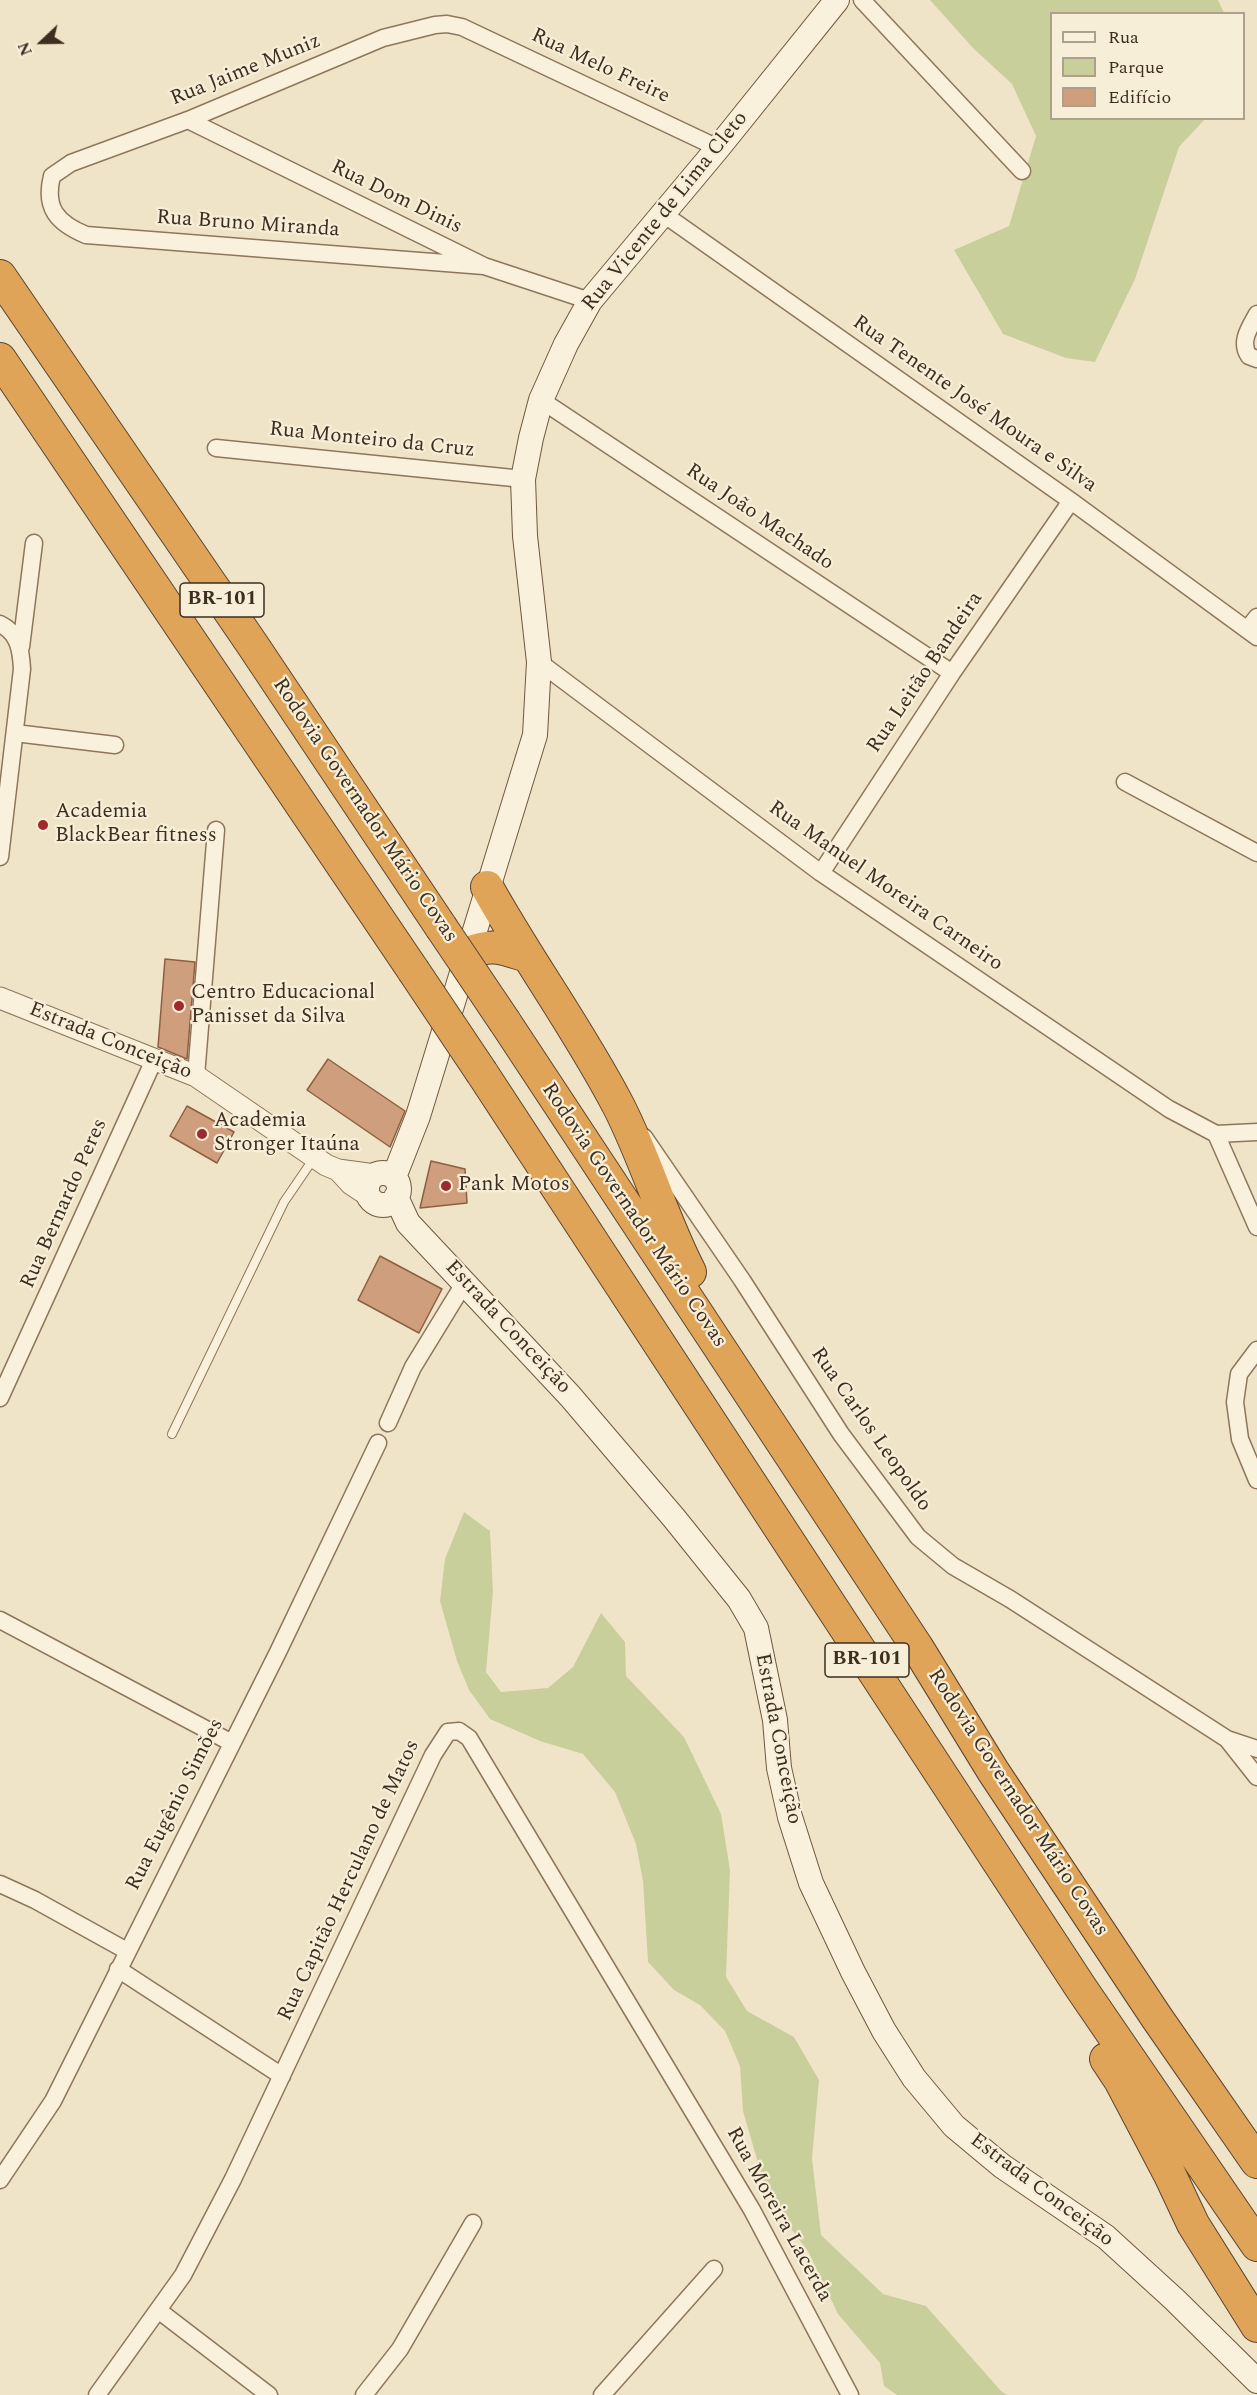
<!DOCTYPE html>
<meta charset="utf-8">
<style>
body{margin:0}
#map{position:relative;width:1257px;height:2395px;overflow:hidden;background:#f0e4c8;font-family:Spectral,serif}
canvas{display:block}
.legend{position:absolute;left:1050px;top:12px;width:195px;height:108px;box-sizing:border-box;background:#f7eed8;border:2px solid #ada18e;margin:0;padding:8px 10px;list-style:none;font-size:18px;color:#3d2e20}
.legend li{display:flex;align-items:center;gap:12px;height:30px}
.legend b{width:30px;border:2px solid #ada18e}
.north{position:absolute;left:12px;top:12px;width:60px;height:60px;-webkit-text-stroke:4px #f7eed8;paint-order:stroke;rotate:248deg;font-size:16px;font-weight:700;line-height:24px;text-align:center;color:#3d2e20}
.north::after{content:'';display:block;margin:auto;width:21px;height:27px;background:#3d2e20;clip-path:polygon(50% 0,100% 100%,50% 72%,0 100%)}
</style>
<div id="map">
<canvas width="1257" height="2395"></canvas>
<ul class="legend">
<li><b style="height:8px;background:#faf1dc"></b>Rua</li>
<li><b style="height:16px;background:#c9cf9b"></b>Parque</li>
<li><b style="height:16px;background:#cf9f7d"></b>Edifício</li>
</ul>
<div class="north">N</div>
</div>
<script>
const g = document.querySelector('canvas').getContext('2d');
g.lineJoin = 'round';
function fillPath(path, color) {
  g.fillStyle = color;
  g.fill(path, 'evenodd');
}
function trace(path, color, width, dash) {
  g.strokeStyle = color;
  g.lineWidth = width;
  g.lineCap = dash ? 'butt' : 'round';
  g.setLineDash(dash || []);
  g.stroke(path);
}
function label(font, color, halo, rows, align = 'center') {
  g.font = font + ' Spectral,serif';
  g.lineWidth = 4.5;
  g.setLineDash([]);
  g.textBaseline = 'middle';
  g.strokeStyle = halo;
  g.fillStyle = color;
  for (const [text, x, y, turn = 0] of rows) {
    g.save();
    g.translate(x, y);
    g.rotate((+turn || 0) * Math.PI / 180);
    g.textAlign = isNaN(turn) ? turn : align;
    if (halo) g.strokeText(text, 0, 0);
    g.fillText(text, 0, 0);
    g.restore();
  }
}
const green = new Path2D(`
 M930,0H1218L1224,13L1052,14V118L1205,119L1179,147L1135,279L1095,362L1066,358L1003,334L954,250L1009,226L1036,136L1012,84L973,48Z
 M464,1512L490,1531L493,1591L486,1672L501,1692L548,1688L573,1667L601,1613L625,1642L626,1676L684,1737L721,1814L730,1870L726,1977L747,2011L794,2037L819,2080L812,2159L821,2235L883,2294L926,2306L1001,2391L1007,2395H897L884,2386L880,2363L838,2314L808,2251L774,2206L763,2180L743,2111L740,2066L725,2031L700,2005L674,1990L648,1962L643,1881L636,1844L615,1792L583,1754L540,1741L490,1719L469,1690L457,1661L440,1601L445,1559Z`);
const building = new Path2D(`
 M165,959L195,962L187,1059L158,1047Z
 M328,1059L405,1111L390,1147L307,1090Z
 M187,1106L234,1132L217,1163L170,1136Z
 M431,1161L465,1169L467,1203L420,1208Z
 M380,1256L442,1289L419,1333L358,1300Z`);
const service = new Path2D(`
 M172,1434L284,1202L314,1158`);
const minor = new Path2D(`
 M862,0L1022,171
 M188,120L484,266L590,301
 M662,213L1071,501L1257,637
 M484,266L86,235C57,223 44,208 52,176L71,163L188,120L383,38L435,25L447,24L462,27L718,148
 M1257,314C1250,327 1239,342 1249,356L1257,359
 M541,400L952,673
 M216,448L523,479
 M0,624C19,633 21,651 22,669L0,857
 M1247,630L1257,617
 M21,647L34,543
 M539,662L821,873L1169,1109L1216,1134L1257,1132
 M15,733L115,745
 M1125,782L1257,853
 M821,873L952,673L1071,501
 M196,1076L216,830
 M1216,1134L1257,1227
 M644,1137L742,1280L841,1434L918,1537L953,1566L1010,1599L1227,1739L1257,1749
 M1257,1350L1239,1374L1235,1402L1240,1439L1257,1480
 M0,1398L154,1060
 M388,1423L413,1367L465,1282
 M0,1620L232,1743
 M1227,1739L1257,1777
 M0,1884L35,1900L127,1951
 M118,1969L282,2076
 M0,2180L53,2101L278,1652L378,1443
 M158,2310L269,2395
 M97,2395L183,2275L233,2179L433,1755L448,1732L459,1731L469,1738L752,2210L850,2395
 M364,2395L400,2349L473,2223
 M602,2395L714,2269`);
const tertiary = new Path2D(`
 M0,998L196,1076L326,1165L338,1170L375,1175
 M338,1170L351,1184L369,1196`);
const secondary = new Path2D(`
 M367 1189a16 16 0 1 1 32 0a16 16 0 1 1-32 0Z
 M394,1177L418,1116L535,735L539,662L525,536L523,479L531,438L541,400L566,344L590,301L718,148L837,0
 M396,1197L408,1223L570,1396L674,1518L739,1599L756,1628L775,1720L779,1768L790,1817L811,1883L853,1972L884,2031L914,2078L954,2126L1002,2166L1106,2237L1175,2300L1257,2381`);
const motorway = new Path2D(`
 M0,276L252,644L441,927
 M0,359L413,970
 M487,887C528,961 579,1030 618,1105C646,1159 662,1218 690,1272
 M468,953C493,943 502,948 527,956
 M505,1022L917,1647L993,1771L1157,2018L1257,2162
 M482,1073L1081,1988L1257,2245
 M1106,2059L1120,2080L1170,2175L1193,2224L1257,2326`);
const motorwayBridge = new Path2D(`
 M441,927L505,1022
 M413,970L482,1073`);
const markers = [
 [43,825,6,"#9e2a2b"],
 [179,1006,6,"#9e2a2b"],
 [202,1134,6,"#9e2a2b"],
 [446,1186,6,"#9e2a2b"]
];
const shields = [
 [222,600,84],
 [867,1660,84]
];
const shieldNames = [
 ["BR-101",222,600],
 ["BR-101",867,1660]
];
const streetNames = [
 ["Rua Melo Freire",600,67,25],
 ["Rua Jaime Muniz",246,71,-22],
 ["Rua Dom Dinis",396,198,26],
 ["Rua Vicente de Lima Cleto",666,212,-51],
 ["Rua Bruno Miranda",248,225,4],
 ["Rua Tenente José Moura e Silva",974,405,35],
 ["Rua Monteiro da Cruz",372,441,6],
 ["Rua João Machado",759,518,34],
 ["Rua Leitão Bandeira",926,673,-56],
 ["Rodovia Governador Mário Covas",364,811,56],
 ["Rua Manuel Moreira Carneiro",885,887,35],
 ["Estrada Conceição",110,1042,22],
 ["Rua Bernardo Peres",65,1204,-66],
 ["Rodovia Governador Mário Covas",633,1216,56],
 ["Estrada Conceição",507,1328,47],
 ["Rua Carlos Leopoldo",870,1430,55],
 ["Estrada Conceição",777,1739,79],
 ["Rodovia Governador Mário Covas",1017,1803,57],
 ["Rua Eugênio Simões",176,1805,-63],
 ["Rua Capitão Herculano de Matos",350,1881,-65],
 ["Estrada Conceição",1041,2191,37],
 ["Rua Moreira Lacerda",778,2215,61]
];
const poiNames = [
 ["Academia",55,813],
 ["BlackBear fitness",55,837],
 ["Centro Educacional",191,994],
 ["Panisset da Silva",191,1018],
 ["Academia",214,1122],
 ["Stronger Itaúna",214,1146],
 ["Pank Motos",458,1186]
];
fillPath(green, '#c9cf9b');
fillPath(building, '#cf9f7d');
trace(building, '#8d5f41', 1.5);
trace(service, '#8d765c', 10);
trace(minor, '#8d765c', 19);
trace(tertiary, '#8d765c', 23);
trace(secondary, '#6f573f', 26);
trace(motorway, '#5b4430', 34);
trace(service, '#faf1dc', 8);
trace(minor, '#faf1dc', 16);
trace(tertiary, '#faf1dc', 21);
trace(secondary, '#faf1dc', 24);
trace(motorway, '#e0a458', 32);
trace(motorwayBridge, '#5b4430', 34, []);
trace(motorwayBridge, '#e0a458', 32);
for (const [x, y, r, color] of markers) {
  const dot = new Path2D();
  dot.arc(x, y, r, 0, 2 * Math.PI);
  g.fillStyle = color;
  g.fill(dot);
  trace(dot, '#f7eed8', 2);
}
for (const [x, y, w] of shields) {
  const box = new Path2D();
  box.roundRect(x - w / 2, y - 17, w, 34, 4.5);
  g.fillStyle = '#f7eed8';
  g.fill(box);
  trace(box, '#3d2e20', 1.5);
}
label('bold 20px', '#3d2e20', null, shieldNames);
label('21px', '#3d2e20', '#f7eed8', streetNames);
label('21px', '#3d2e20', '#f7eed8', poiNames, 'left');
</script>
